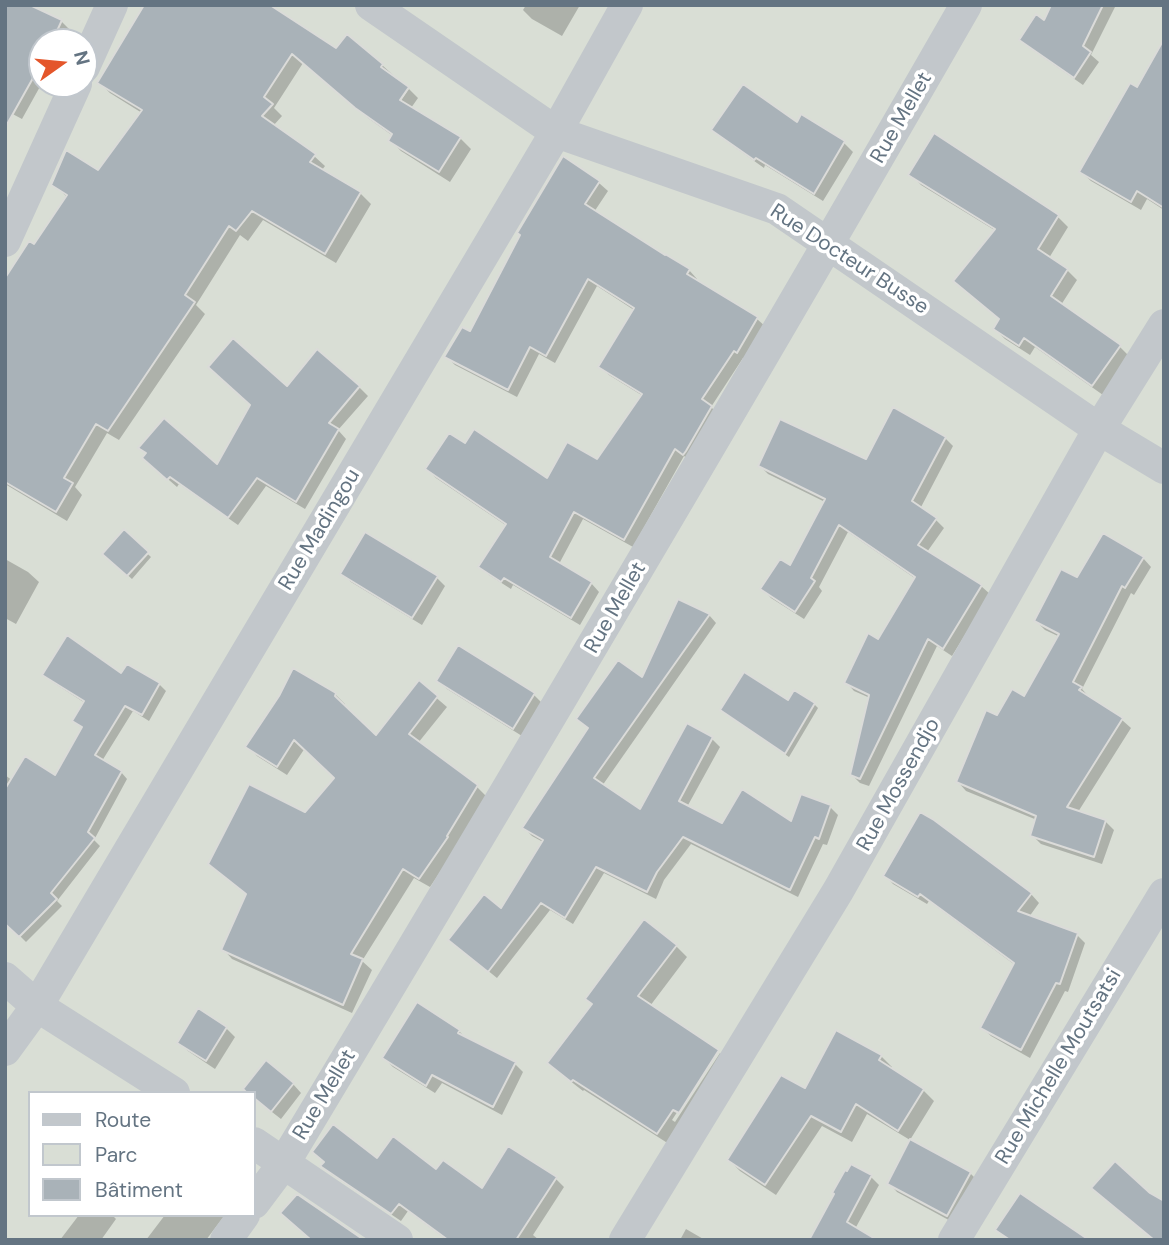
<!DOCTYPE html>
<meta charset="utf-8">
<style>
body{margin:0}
#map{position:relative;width:1169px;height:1245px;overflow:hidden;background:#f9f9f6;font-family:"DM Sans",sans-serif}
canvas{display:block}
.frame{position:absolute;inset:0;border:7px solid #647482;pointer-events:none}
.legend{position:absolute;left:28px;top:1091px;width:228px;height:126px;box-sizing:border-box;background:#fff;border:2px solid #c1c7cd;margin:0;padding:9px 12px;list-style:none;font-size:21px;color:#647482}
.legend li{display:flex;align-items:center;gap:14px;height:35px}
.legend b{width:35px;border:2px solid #c1c7cd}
.north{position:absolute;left:28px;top:28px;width:70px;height:70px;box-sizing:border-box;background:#fff;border:2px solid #c1c7cd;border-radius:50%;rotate:75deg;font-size:19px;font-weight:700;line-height:28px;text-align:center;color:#647482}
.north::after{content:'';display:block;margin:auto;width:24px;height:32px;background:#e4562b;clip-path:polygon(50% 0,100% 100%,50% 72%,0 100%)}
</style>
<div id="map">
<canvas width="1169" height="1245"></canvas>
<div class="frame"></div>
<ul class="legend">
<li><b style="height:9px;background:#c2c7cb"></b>Route</li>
<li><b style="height:19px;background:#d9ded5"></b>Parc</li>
<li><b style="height:19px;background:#a9b2b8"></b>Bâtiment</li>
</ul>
<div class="north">N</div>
</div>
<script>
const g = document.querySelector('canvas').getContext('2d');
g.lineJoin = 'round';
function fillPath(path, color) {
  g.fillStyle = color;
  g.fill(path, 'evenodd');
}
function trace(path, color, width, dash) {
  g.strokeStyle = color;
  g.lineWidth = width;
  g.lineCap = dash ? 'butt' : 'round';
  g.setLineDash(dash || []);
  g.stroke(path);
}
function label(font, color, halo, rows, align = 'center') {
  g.font = font + ' "DM Sans",sans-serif';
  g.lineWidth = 7;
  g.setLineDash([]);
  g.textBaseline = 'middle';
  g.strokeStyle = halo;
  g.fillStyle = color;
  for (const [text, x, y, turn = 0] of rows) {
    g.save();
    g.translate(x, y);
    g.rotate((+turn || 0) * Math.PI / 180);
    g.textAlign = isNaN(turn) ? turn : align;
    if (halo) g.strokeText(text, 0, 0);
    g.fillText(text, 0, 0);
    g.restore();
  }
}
const green = new Path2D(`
 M5,5H1164V1240H5ZM42,42H84V84H42ZM30,1093H254V1215H30Z`);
const shadow = new Path2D(`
 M5,5L61,21L69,29L63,42H42V83L22,119L5,110Z
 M526,5H580L562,36L532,19L523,10Z
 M1053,5H1116L1091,55L1099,62L1083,85L1030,48L1021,40L1045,22Z
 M141,13L336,51L382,65L393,75V106L396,108L409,89L418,98L411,108L460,138L471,149L450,182L401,151L391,141L393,136L368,118L303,63L274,108L282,116L273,126L314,156L325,166L322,170L360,193L371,204L336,263L263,220L248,241L240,235L196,305L205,314L119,440L107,433L75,487L82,495L67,521L5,484V308L35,247L67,197L53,184L98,172L142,113L110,93L100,83Z
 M1164,43V210L1147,199L1141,210L1091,181L1081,172L1138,90Z
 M802,117L844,143L853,152L823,201L765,165L764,168L722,138L713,129L797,124Z
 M934,136L1058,217L1068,227L1049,258L1067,270L1077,280L1061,305L1120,347L1130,357L1103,395L1035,347L1030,355L1005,339L995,329L1001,320L955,281L996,231L921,185L911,174Z
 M564,159L599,183L608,191L594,212L689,270L697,279L696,281L757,319L766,327L746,360L743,358L711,407L720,416L693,462L684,456L633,547L583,519L559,564L591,583L599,592L580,625L513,585L511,589L489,575L481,567L507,526L436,478L427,469L465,446L547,481L597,461L643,396L609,375L600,367L634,310L597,286L555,363L539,354L517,397L455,365L446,356L470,333Z
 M359,387L368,396L338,430L346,439L305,509L266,486L238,525L179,484L177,487L153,466L147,455L140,448L217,466L287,388Z
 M945,438L953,446L920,509L935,519L944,528L927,552L981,586L990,594L952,656L937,646L869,786L860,783L851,774L870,698L854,691L846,682L879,641L916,579L848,532L819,587L822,591L804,619L771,598L763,589L790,567L825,502L768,474L760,466L866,461Z
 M124,532L151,557L132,579L104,554Z
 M1143,558L1151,567L1134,595L1131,593L1082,689L1089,697L1088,698L1122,720L1131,728L1078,812L1105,821L1114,830L1102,864L1041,844L1032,835L1037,820L966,791L958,782L998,718L1025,698L1060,637L1045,630L1036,621L1078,579Z
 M5,559L28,572L39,582L16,624L5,618Z
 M342,573L437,578L445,586L422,625L351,582Z
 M709,615L716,623L602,786L641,812L712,739L720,747L687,807L722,825L792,823L830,807L838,815L827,845L823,844L798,897L691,844L664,880L656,899L604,873L573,924L550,910L497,978L450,940L502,911L543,842L532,836L524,828L590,729L578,719L643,679Z
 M44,675L122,676L159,684L166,691L149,721L133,711L102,761L121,772L127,779L94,840L100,846L57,901L62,906L26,942L5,921V775L13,781L55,777L83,729L74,721L85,703L51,681Z
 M438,681L533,694L542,703L522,736L447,689Z
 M419,683L447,707L418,743L477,787L486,796L456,848L430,887L414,878L362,961L372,970L352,1013L232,959L223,949L247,895L210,864L306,814L336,778L305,748L287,775L257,756L248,746L335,694L345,704L344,707L376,737Z
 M788,703L814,704L818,708L789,757L726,714Z
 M885,875L1031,894L1039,903L1029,917L1077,935L1085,943L1068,992L1065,991L1030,1058L991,1036L982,1028L1015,965L929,901L927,904L893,884Z
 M676,946L687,957L650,1006L717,1051L672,1120L675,1122L720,1053L729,1062L669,1144L584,1090L583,1091L560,1073L549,1062Z
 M417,1005L459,1031L468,1040L515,1064L523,1072L502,1115L442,1083L435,1093L393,1067L384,1058Z
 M199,1011L226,1028L235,1037L215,1069L188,1051L179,1043Z
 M881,1056L892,1067L891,1070L923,1090L934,1101L910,1140L867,1114L852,1142L822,1126L776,1195L740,1171L729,1160L806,1090Z
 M293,1084L301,1093L281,1119L254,1098V1093Z
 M911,1141L970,1173L979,1182L956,1224L897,1192L889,1183Z
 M377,1160L437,1172L482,1190L555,1178L564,1187L533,1235L539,1240H447L408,1211L401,1221L331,1174L323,1166Z
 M871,1177L879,1185L855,1229L811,1240L836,1194Z
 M79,1215H112L116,1219L101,1240H60Z
 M165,1215H225L206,1240H146Z
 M686,1229L705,1240H680Z`);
const building = new Path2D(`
 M5,5H30L62,20L52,42H42V62L5,128Z
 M144,5H270L336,48L347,34L383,64L381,67L409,87L400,100L461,137L439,172L388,141L392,134L355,108L292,54L264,97L273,104L262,116L316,154L310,162L361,192L325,254L252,211L236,231L229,226L185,295L195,302L108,431L96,424L64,478L73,483L56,512L5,482V278L29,241L34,244L67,195L51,185L66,150L98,170L142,110L97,83Z
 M1051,5H1103L1083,46L1091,52L1074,78L1019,40L1036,14L1044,20Z
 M1164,39V208L1137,191L1131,202L1079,172L1130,83L1137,87Z
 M743,84L797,122L801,114L845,141L814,194L756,158L754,160L711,130Z
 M934,133L1059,215L1038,249L1068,269L1051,296L1121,345L1092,386L1024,338L1019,346L993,329L999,319L953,281L995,229L908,175Z
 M563,156L600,181L585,204L665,255V254L690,269L687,274L758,317L737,353L734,351L702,399L712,406L686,451L683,455L675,449L624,540L574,512L550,557L592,582L571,618L504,578L501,582L478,567L506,524L425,469L449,433L465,443L474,429L547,478L567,442L597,459L642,394L598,367L634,308L588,279L546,356L530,347L508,390L444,357L462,327L470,331L520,235L517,233Z
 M233,338L287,386L317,349L360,386L329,423L339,429L296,502L257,478L228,518L170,477L167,480L142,458L146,453L138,448L164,418L217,464L250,405L208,367Z
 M893,407L946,437L912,501L937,518L918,545L982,585L943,649L928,639L860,779L850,775L869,695L844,683L868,633L878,639L915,577L839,525L811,578L815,581L795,612L760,589L780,559L790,565L825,499L758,466L780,419L866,459Z
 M124,529L149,552L127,576L102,554Z
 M365,532L438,576L412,618L340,574Z
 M1103,533L1144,557L1125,588L1122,586L1073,682L1082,687L1079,690L1123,718L1067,807L1106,820L1094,857L1030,836L1036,816L956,782L986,710L997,715L1012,689L1024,696L1059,634L1034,621L1061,569L1077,577Z
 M678,599L710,614L594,778L640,809L687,723L713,737L679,801L722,823L742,789L791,821L801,794L831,805L819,839L815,837L790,890L683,837L657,872L647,892L596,867L565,918L541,903L488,972L448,940L484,894L501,908L543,840L522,828L588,728L576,719L618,660L642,677Z
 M67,635L121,673L127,664L160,683L142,715L125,706L95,755L122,771L88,832L95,838L51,893L57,899L19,937L5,924V789L25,756L55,775L82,727L72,721L84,701L42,675Z
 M458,645L535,693L513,729L436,681Z
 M293,668L336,693L335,696L376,735L419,680L438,696L409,734L478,785L447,836L448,837L419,879L403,869L351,954L363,959L343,1005L221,950L246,894L208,864L249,784L305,812L334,778L294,740L277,767L245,747L279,696Z
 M744,672L788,700L794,690L815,703L785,754L720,710Z
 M920,812L934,820L1032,893L1018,911L1078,933L1060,984L1056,983L1021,1050L980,1028L1014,963L920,894L918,897L883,876Z
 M644,919L677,945L638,996L719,1050L679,1113L673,1110L657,1134L573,1080L571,1082L547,1063L592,1004L585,999Z
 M417,1002L460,1030L458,1033L516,1062L493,1107L432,1075L426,1086L382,1058Z
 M198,1008L227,1027L206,1061L177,1043Z
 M836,1030L882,1055L879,1060L924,1089L898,1131L856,1104L841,1132L811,1116L765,1185L727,1160L781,1075L805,1088Z
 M266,1060L294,1083L271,1112L254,1098V1093H247L243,1089Z
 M333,1124L377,1158L393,1136L436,1169L443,1160L482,1188L508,1146L557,1177L516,1240H448L399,1204L391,1214L320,1166L324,1162L312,1152Z
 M910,1139L971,1172L947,1216L887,1184Z
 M1115,1161L1150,1193L1164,1201V1240H1154L1091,1188Z
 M851,1164L872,1175L847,1222L877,1240H809L834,1194L832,1193L845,1170L847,1171Z
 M1020,1193L1089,1240H1010L995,1230Z
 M297,1194L364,1240H311L280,1213Z`);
const minor = new Path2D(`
 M371,5L556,132L777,209L1099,429L1164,468
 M84,67L112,5
 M5,241L76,84
 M5,978L37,1006L174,1093
 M5,1050L37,1006L556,132L627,5
 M254,1143L397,1240
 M254,1203L284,1163C515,778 743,394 966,5
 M226,1240L244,1215
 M625,1240L838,891L1099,429L1164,325
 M954,1240L1164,894`);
const streetNames = [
 ["Rue Mellet",902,118,-60],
 ["Rue Docteur Busse",849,260,33],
 ["Rue Madingou",320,530,-59],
 ["Rue Mellet",616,608,-60],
 ["Rue Mossendjo",899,785,-61],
 ["Rue Michelle Moutsatsi",1059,1067,-59],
 ["Rue Mellet",325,1095,-59]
];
fillPath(green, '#d9ded5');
fillPath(shadow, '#0003');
fillPath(building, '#a9b2b8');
trace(building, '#dbdbd9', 2);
trace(minor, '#c2c7cb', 32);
label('21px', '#647482', '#fff', streetNames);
</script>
